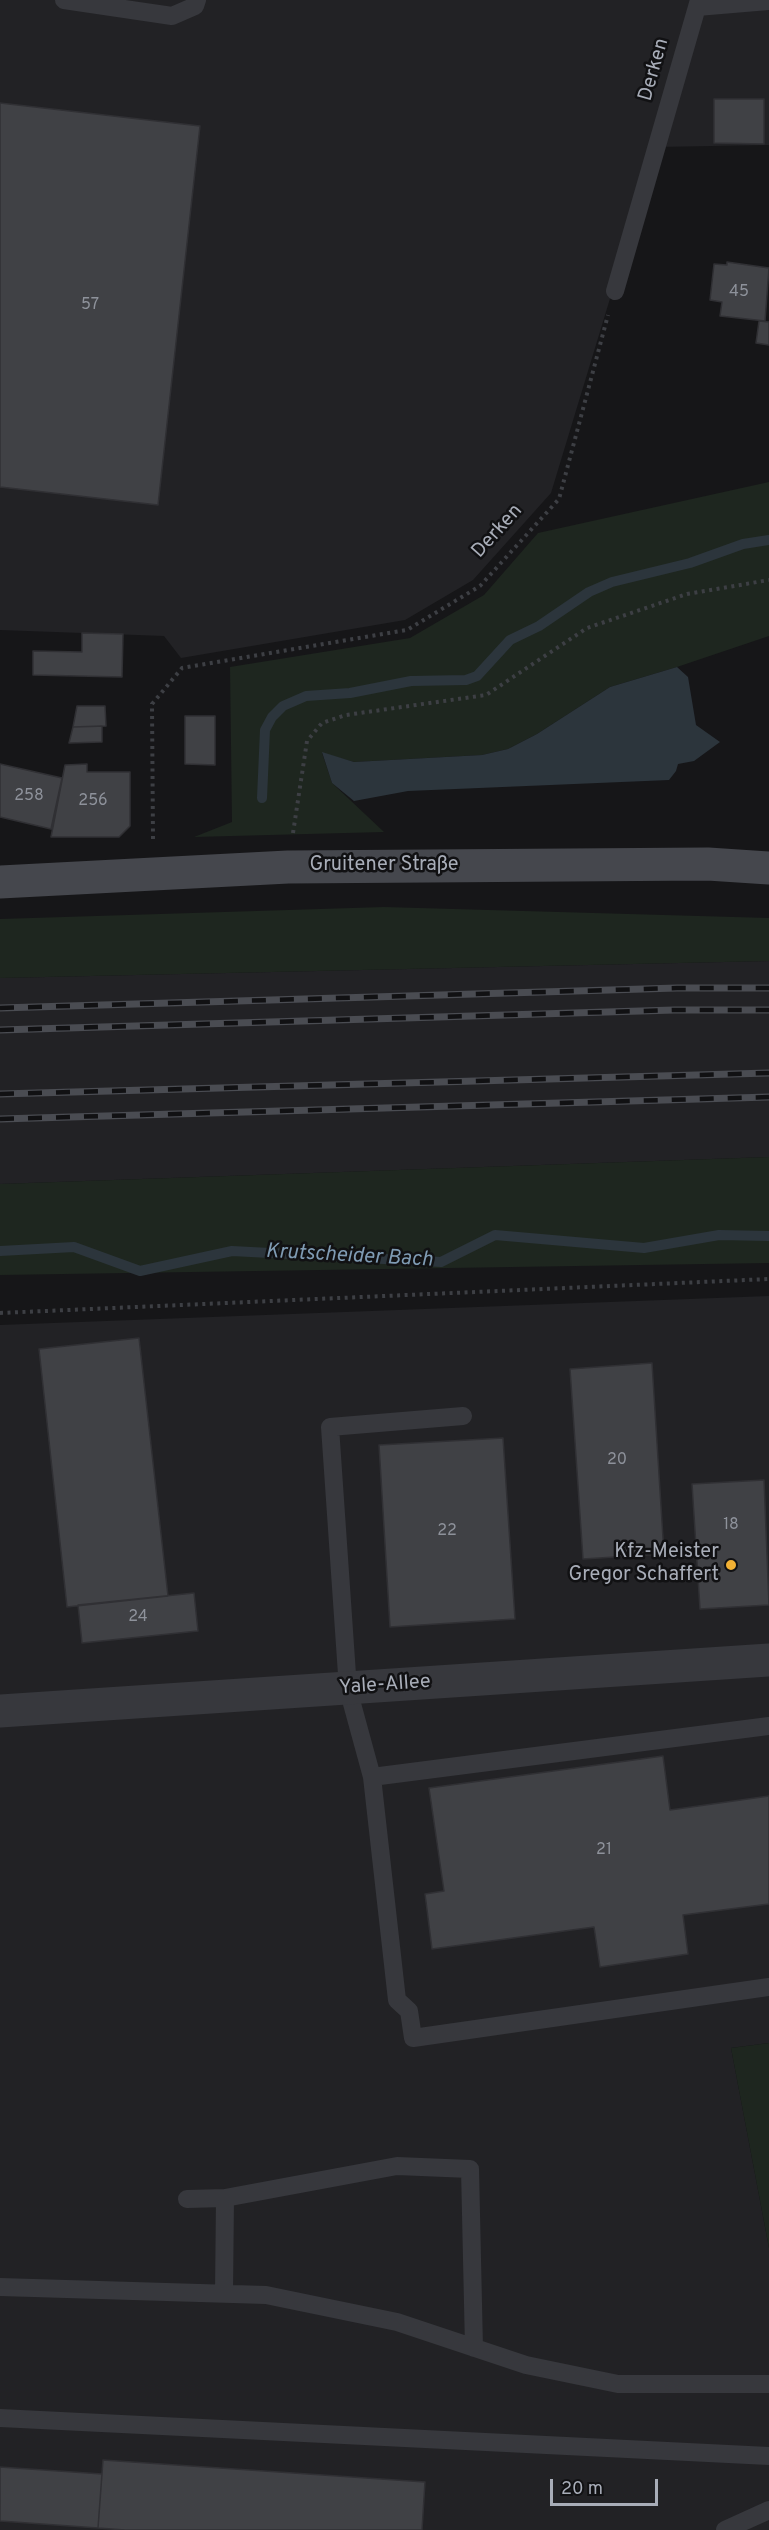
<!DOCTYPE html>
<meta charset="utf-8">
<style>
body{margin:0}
#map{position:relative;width:769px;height:2530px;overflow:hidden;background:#161618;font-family:Overpass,sans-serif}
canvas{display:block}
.scale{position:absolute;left:550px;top:2479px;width:108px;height:27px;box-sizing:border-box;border:3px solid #a8adb8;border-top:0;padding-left:8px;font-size:18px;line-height:21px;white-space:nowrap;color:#a8adb8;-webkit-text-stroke:4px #111113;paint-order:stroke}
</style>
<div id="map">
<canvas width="769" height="2530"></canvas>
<div class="scale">20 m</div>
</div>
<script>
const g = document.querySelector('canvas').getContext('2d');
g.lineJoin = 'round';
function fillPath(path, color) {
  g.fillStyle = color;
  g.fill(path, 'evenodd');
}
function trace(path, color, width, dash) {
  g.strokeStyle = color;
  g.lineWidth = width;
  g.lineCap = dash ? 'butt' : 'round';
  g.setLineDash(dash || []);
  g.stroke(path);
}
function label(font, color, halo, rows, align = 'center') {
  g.font = font + ' Overpass,sans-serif';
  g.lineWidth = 5;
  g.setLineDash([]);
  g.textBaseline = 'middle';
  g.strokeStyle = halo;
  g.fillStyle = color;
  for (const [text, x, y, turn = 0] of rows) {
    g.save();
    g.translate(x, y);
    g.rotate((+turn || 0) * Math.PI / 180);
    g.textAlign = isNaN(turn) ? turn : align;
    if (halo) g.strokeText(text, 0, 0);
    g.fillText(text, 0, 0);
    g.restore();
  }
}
const built = new Path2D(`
 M0,0H769V145L656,147L551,493L473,580L405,620L181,658L164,636L0,630Z
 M769,961V1157L0,1184V978Z
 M769,1296V2043L731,2048L769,2248V2530H0V1325Z`);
const green = new Path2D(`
 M769,482V636L677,667L610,687L537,734L508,749L482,755L354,762L322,753L332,783L384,832L194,837L232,822L230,667L410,638L484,595L538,533Z
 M384,907L769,918V961L0,978V919Z
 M769,1157V1263L0,1275V1184Z
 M769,2043V2248L731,2048Z`);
const water = new Path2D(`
 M677,667L688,677L696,725L720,742L694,761L678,764L676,771L669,780L408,791L354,801L332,783L322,752L354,762L482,755L508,749L537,734L610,687Z`);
const stream = new Path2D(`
 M262,798L265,730L272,717L283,706L306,696L350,693L411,681L466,680L477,676L510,640L539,626L589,592L612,582L690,563L743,544L769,540
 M0,1251L74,1247L140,1271L232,1251L441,1262L495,1235L644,1248L719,1235L769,1236`);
const building = new Path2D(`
 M714,99H764V144L714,143Z
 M0,103L200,126L158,505L0,487Z
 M727,262L769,268L765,321L720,316L722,302L710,300L714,264L727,265Z
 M759,321L769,322V345L756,343Z
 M82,633L123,634L122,677L33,675V651L82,652Z
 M77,706H105L106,726L73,727Z
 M185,716H215V765L185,764Z
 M102,726V742L69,743L73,727Z
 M0,764L62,778L51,829L0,817Z
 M87,764V772H130V826L119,837H51L65,765Z
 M139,1338L168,1596L67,1607L39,1349Z
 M652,1363L664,1554L583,1559L570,1369Z
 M503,1438L515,1619L390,1627L379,1445Z
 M764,1480L769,1605L700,1609L692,1484Z
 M194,1593L198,1631L82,1643L78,1605Z
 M663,1756L670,1810L769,1796V1904L683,1915L688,1954L600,1967L594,1927L432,1949L425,1894L444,1891L429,1788Z
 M103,2460L425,2482L422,2530H125L98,2528Z
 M0,2467L102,2474L98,2528L0,2521Z`);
const path = new Path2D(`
 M293,833L307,741L322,723L346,715L486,695L587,628L687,594L769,580
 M153,839L152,704L182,668L407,630L480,586L559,499L608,315
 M0,1313L769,1279`);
const lane = new Path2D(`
 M64,0L172,16L195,6L197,0
 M697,7L769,1
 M615,291L699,0
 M463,1416L330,1427L348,1689L372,1777L769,1726
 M372,1777L397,2000L409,2011L413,2038L769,1987
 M187,2199L225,2198L397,2166L470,2169L474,2348
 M0,2287L266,2295L397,2322L526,2365L618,2384H769
 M224,2293L225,2198
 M0,2418L769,2456
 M725,2530L769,2510`);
const street = new Path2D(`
 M0,1711L769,1660`);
const secondary = new Path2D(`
 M0,882L288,867L708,864L769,868`);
const rail = new Path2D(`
 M0,1008L677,988H769
 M0,1030L674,1010H769
 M0,1094L769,1073
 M0,1119L769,1097`);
const markers = [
 [731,1565,6,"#f2b134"]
];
const numberNames = [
 ["45",739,293],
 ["57",90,306],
 ["258",29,797],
 ["256",93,802],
 ["20",617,1461],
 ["18",731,1526],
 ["22",447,1532],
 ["24",138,1618],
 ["21",604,1851]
];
const streetNames = [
 ["Derken",655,70,-74],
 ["Derken",498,532,-48],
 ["Gruitener Straße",384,866],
 ["Yale-Allee",385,1686,-4]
];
const poiNames = [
 ["Kfz-Meister",719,1553],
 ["Gregor Schaffert",719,1576]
];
const waterNames = [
 ["Krutscheider Bach",349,1257,3]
];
fillPath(built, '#222225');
fillPath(green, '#1e261f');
fillPath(water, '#2c353c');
trace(stream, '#2c353c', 10);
fillPath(building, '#404145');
trace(building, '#303034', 1.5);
trace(path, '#3d3f44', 4, [3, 4.5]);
trace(lane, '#37383d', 18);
trace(street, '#37383d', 33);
trace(secondary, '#45474d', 33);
trace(rail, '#4a4c52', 7);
trace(rail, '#111113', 4.5, [14]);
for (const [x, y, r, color] of markers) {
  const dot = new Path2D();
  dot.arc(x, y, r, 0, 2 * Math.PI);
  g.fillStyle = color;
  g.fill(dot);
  trace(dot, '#111113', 2);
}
label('16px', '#8e929b', null, numberNames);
label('20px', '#a8adb8', '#111113', streetNames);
label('20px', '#a8adb8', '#111113', poiNames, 'right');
label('italic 21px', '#7f9bb3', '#111113', waterNames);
</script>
